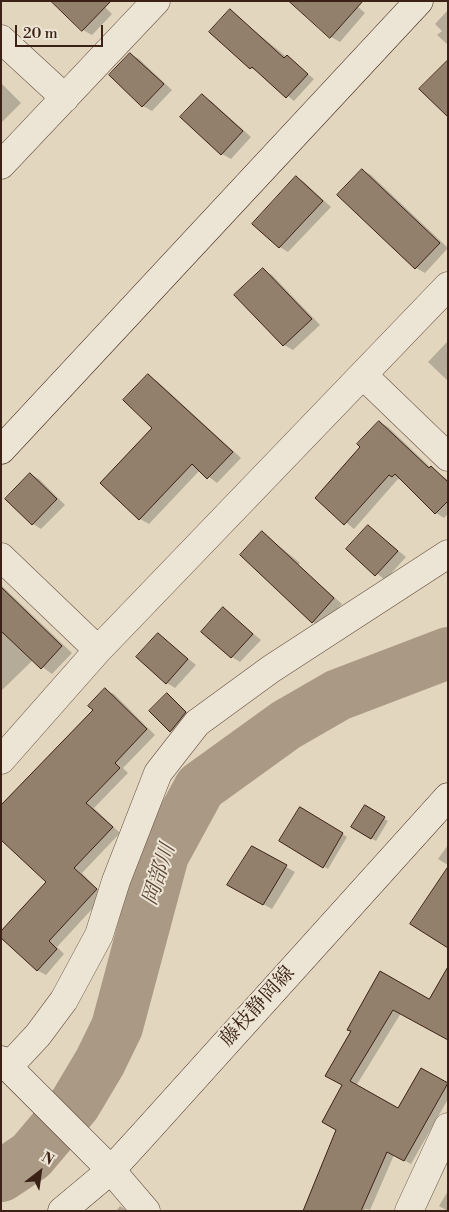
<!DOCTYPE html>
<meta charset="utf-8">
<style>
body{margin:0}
#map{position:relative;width:449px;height:1212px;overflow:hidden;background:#e2d7be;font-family:"Libre Bodoni",serif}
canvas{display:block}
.frame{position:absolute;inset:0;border:2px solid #3c2116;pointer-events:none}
.north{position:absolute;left:15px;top:1147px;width:50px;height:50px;-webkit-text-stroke:4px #ece5d5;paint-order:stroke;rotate:30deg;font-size:14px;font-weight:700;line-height:20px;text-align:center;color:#3c2116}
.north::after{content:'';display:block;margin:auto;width:18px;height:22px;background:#3c2116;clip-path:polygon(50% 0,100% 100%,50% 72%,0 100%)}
.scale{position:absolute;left:15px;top:25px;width:88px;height:22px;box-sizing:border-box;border:2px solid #3c2116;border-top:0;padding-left:6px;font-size:15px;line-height:18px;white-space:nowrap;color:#3c2116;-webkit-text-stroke:4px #ece5d5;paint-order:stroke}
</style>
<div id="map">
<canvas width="449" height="1212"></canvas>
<div class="frame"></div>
<div class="north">N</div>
<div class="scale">20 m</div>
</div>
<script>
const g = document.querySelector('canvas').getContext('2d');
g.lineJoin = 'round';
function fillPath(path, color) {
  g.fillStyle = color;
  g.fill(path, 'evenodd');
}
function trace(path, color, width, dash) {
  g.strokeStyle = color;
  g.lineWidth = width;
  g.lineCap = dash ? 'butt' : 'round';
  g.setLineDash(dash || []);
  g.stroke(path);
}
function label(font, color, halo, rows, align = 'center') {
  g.font = font + ' "Libre Bodoni","Noto Serif JP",serif';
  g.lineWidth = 4;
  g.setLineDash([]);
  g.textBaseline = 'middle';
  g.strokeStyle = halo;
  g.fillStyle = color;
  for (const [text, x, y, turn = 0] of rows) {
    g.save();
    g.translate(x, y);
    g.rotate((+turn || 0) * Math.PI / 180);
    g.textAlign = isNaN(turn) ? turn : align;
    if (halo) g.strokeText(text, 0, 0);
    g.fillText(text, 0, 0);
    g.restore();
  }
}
const shadow = new Path2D(`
 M52,1L101,3L112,14L92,35L83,30Z
 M351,1L365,13L340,42L331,37Z
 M448,10V45L437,35L442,31L435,24Z
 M230,11L314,79L294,101L259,72L250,68Z
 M130,54L139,59L172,90L152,111L143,106L110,75Z
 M1,83L21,103L1,123Z
 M202,96L211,101L251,137L231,159L222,154Z
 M362,170L371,175L448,248L425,273L416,268Z
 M296,177L304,182L331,207L288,252L280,247Z
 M263,270L272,275L320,325L293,350L284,345L236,295Z
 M448,341V381L428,362Z
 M148,376L157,381L241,458L217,483L200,470L149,524L140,519L154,428Z
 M379,422L388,427L431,468L448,480V514L444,518L436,513L402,480L398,479L354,529L317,498L362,447Z
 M30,474L39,479L65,505L41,529L33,524Z
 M368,526L406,557L385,580L347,549Z
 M262,532L300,563L298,565L342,604L321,627L313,622Z
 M1,585L72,653L52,674L33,660L1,691Z
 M224,609L261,640L240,662L232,657Z
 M159,635L196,665L175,688L167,683Z
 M105,690L114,694L155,735L123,768L128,773L94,808L120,833L82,873L104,896L57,947L64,954L46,975L37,970L48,882L1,840V804L3,805L95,710Z
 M168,695L190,715L175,733L151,711Z
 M365,807L388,821L376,841L353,827Z
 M300,808L347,837L328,869L281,841Z
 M448,845V865L438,859Z
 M253,848L295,872L272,909L228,885Z
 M381,973L448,1039L401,1013L356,1086L399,1110L421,1069L448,1084V1099L411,1164L394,1155L370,1210L365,1209V1211H304L337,1130L352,1031Z
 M448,1191V1211L439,1206Z
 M120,1206L128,1211H116Z`);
const river = new Path2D(`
 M1,1176L31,1156L75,1104L100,1062L117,1027L163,855L200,787L286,725L338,695L448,653`);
const building = new Path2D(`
 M51,1H111L82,31Z
 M289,1H363L330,38Z
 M230,9L284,58L287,55L308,74L286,98L252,67L250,69L209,32Z
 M130,53L164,84L142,107L109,75Z
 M448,60V117L419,89Z
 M202,94L243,131L221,155L180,117Z
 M362,169L440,243L415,269L337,195Z
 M296,176L323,201L279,248L252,224Z
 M263,268L312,319L283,346L234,295Z
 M148,374L233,452L207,479L192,464L139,520L100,483L152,428L123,400Z
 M379,421L429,468L431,466L448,482V501L435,514L395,474L392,477L389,475L344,525L315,498L360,447L357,444Z
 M30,473L57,499L32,525L5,499Z
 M368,525L398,551L375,576L346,549Z
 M262,531L334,598L312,623L240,555Z
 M1,587L62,646L41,669L1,631Z
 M223,607L253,634L231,658L201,632Z
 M158,633L188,659L166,684L136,657Z
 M105,688L147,729L115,763L120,768L86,803L113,827L74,868L97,889L49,941L57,949L37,971L1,938V931L46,882L1,840V805L93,710L88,706Z
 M167,693L186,712L170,732L149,711Z
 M365,805L385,817L371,839L351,827Z
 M300,807L343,833L323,868L279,841Z
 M252,846L287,865L263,905L227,885Z
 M448,867V948L410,924Z
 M448,967V1040L393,1010L350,1081L398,1108L421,1068L448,1083L404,1161L387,1152L361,1211H303L336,1130L322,1122L342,1085L325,1076L351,1031L347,1030L380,971L429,999Z`);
const street = new Path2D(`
 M1,39L65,98
 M1,165L156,1
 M364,376L448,457
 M1,557L98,650
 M1,760L98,650L448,286
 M9,1066L38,1035L64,1000L99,935L116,881L158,773L197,723L271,669L448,554
 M111,1170L146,1211
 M409,1211L448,1127`);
const secondary = new Path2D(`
 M1,450L419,1
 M1,1060L111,1170
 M62,1211L111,1170L143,1135L448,797`);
const streetNames = [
 ["藤枝静岡線",258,1007,-48]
];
const waterNames = [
 ["岡部川",160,875,-72]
];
fillPath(shadow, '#0003');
trace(river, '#aa9985', 52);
fillPath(building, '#92806d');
trace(building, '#3c2116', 1);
trace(street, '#664e40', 29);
trace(secondary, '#3c2116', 29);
trace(street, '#ece5d5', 28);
trace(secondary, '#ece5d5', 28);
label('20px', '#3c2116', '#ece5d5', streetNames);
label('italic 21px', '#5d4537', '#ece5d5', waterNames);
</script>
